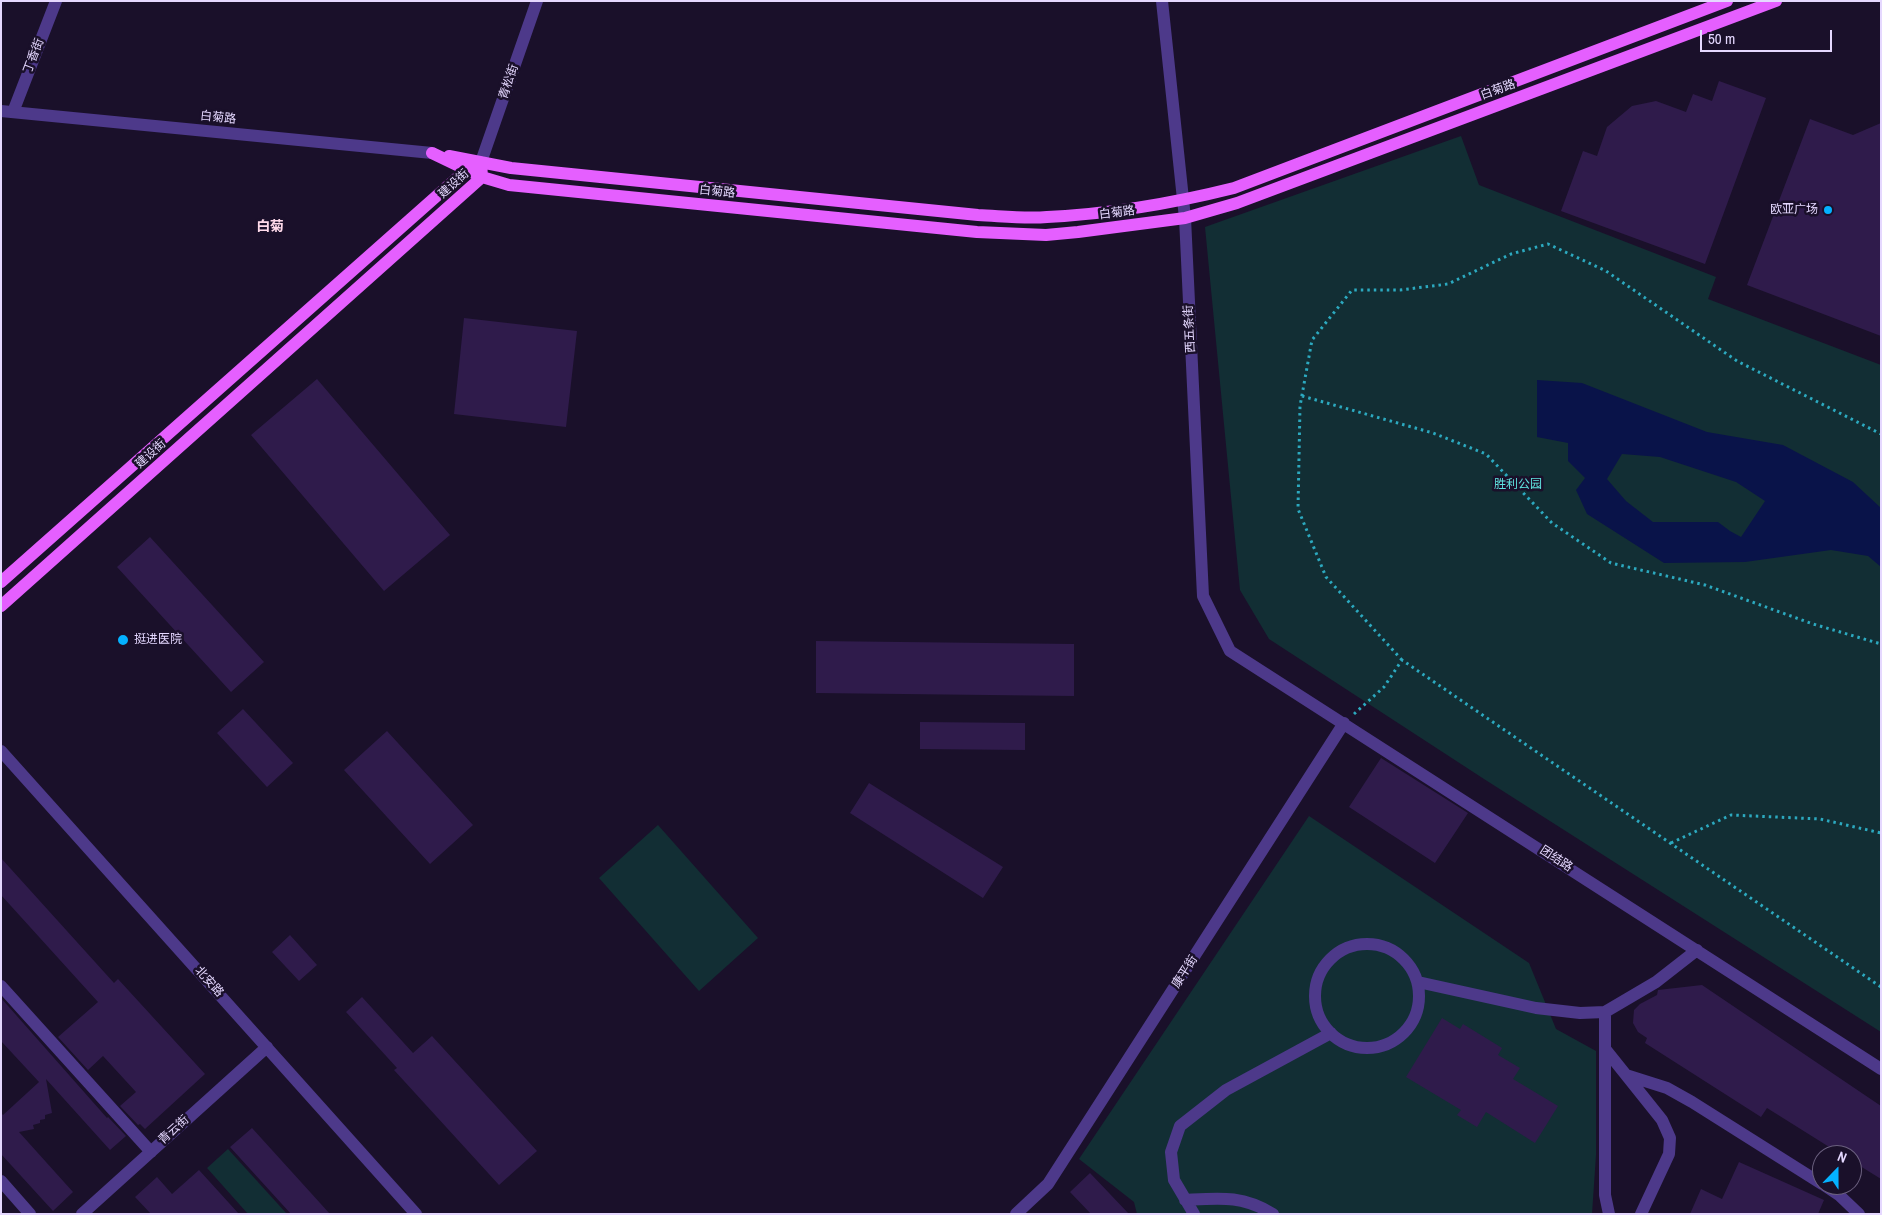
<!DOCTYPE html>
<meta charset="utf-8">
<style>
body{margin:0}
#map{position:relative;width:1882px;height:1215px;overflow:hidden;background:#1a102a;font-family:"Archivo Narrow",sans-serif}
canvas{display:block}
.frame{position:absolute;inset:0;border:2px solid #e5d8ff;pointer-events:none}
.north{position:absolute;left:1812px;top:1145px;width:50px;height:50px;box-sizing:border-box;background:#1a102a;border:1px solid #6b607f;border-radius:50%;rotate:22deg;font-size:14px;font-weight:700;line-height:20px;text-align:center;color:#e5d8ff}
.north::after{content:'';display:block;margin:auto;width:18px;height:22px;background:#04b1ff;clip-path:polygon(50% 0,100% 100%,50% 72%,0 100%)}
.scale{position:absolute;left:1700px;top:30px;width:132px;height:22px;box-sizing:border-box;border:2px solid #e5d8ff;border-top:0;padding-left:6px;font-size:15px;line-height:18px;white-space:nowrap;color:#e5d8ff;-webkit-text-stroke:4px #1a102a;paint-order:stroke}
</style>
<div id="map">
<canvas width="1882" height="1215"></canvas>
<div class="frame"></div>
<div class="north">N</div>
<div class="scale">50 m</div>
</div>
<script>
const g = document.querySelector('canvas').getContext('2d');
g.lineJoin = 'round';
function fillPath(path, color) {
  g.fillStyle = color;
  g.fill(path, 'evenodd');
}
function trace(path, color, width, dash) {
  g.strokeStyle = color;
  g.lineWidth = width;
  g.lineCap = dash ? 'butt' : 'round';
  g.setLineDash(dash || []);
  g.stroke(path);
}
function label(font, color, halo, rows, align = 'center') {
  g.font = font + ' "Archivo Narrow","Noto Sans SC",sans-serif';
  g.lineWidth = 5;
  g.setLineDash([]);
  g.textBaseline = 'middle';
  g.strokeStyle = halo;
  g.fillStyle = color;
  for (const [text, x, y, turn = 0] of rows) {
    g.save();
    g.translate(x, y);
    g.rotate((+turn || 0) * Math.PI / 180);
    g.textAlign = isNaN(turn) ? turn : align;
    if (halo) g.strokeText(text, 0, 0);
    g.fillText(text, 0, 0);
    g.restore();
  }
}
const green = new Path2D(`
 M1461,136L1479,185L1716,277L1708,299L1881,365V1032L1484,779L1269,639L1240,590L1205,227Z
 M1309,816L1529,963L1556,1029L1596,1051V1155L1592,1214H1137L1134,1202L1079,1159Z
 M658,825L758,938L699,991L599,878Z
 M228,1149L287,1214H248L207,1168Z`);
const water = new Path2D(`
 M1537,380L1582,383L1707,432L1783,445L1853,482L1881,508V567L1868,556L1831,550L1745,562L1664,563L1587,514L1576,490L1585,478L1568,461V443L1537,437ZM1622,454L1660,457L1736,482L1765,501L1741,537L1730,531L1718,522H1653L1626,501L1607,479Z`);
const building = new Path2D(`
 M1719,81L1766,98L1705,264L1561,211L1583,151L1597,156L1607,127L1632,106L1656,101L1686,112L1693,94L1712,101Z
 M1810,119L1853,135L1881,123V336L1747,285Z
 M464,318L577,331L566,427L454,414Z
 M317,379L450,535L384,591L251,435Z
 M150,537L264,662L231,692L117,567Z
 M816,641L1074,644V696L816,693Z
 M243,709L293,763L267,787L217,733Z
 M920,722L1025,723V750L920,749Z
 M387,731L473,825L430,864L344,770Z
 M1381,758L1468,813L1435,863L1349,807Z
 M869,783L1003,867L983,898L850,813Z
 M1,858L114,983L118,979L205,1074L145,1129L140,1124L138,1125L120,1106L136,1092L103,1056L88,1070L58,1037L98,1002L1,895Z
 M290,935L317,965L299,981L272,952Z
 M1702,985L1881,1106V1179L1852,1161V1155H1842L1767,1108L1761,1117L1645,1043L1647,1038L1638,1032L1633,1023L1634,1010L1640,1004L1657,995L1658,990Z
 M362,997L413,1053L432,1036L537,1151L499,1185L394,1070L397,1068L346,1012Z
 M1,998L107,1118L108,1117L126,1136L110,1150L46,1079L52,1113L45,1115V1119L40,1120V1123L33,1125L34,1129L19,1132L73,1192L53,1211L1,1154V1113L3,1115L39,1082L1,1041Z
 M1442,1018L1460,1029L1463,1024L1502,1048L1498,1055L1520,1068L1513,1079L1558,1106L1535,1143L1486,1112L1477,1127L1457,1115L1461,1110L1406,1077Z
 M252,1128L330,1214H291L230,1147Z
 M1739,1162L1824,1200L1818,1214H1690L1701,1189L1722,1199Z
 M199,1170L239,1214H151L135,1197L157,1177L172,1194Z
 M1090,1173L1129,1214H1091L1070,1192Z`);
const path = new Path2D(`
 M1302,396L1433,433L1486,454L1552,523L1611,563L1705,585L1813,624L1881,644
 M1402,660L1326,577L1298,509L1300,406L1312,340L1352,290H1400L1448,284L1511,254L1548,244L1606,271L1737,361L1881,434
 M1354,714L1384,687L1402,660L1881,987
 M1671,843L1731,815L1820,819L1881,833`);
const minor = new Path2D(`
 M1162,1L1185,218L1203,596L1230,651L1881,1069
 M1,111L432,153
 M13,112L56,1
 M481,162L537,1
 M1,751L416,1214
 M1315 996a52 52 0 1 1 104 0a52 52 0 1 1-104 0Z
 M1418,982L1536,1008L1580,1013L1605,1012L1656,982L1697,950
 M1,986L151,1152
 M1605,1012V1195L1609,1214
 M1606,1050L1662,1120L1670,1138L1669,1154L1641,1214
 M1626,1075L1667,1088L1692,1102L1822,1184
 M1,1181L30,1214
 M1824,1185L1839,1195L1859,1214
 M1185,1200C1220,1198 1242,1195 1273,1214
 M82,1214L267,1047
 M1016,1214L1048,1184L1344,723
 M1194,1214L1174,1180L1171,1152L1180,1126L1226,1090L1331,1033`);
const major = new Path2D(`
 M432,153L482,177L509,185L977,232L1046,235L1078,232L1185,218L1237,203L1776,1
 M449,156L511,168L978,215C1001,216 1025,219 1047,217C1109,214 1174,203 1234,188L1727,1
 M1,582L466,170L481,162L482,177L1,606`);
const markers = [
 [1828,210,5,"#04b1ff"],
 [123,640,6,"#04b1ff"]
];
const streetNames = [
 ["丁香街",34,56,-69],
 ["青松街",509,82,-71],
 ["白菊路",1498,90,-20],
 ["白菊路",218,118,6],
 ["建设街",454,184,-42],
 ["白菊路",717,192,6],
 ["白菊路",1117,213,-7],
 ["西五条街",1190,329,-93],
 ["建设街",151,454,-42],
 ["团结路",1556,859,33],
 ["康平街",1185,972,-57],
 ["北安路",209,982,48],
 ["青云街",174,1130,-42]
];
const poiNames = [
 ["欧亚广场",1818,210],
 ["挺进医院",134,640,"left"]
];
const parkNames = [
 ["胜利公园",1518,485]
];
const neighbourhoodNames = [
 ["白菊",270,227]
];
fillPath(green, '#122e34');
fillPath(water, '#091349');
fillPath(building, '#2f1b4b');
trace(path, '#2ca9bf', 3, [2.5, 4]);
trace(minor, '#4d398a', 12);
trace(major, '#e55fff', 12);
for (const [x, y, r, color] of markers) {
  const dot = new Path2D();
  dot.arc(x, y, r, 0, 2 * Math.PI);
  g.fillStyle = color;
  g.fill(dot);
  trace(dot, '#1a102a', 2);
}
label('12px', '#e5d8ff', '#1a102a', streetNames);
label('12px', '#e5d8ff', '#1a102a', poiNames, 'right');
label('12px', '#5fe4df', '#1a102a', parkNames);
label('bold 14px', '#ffdaea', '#1a102a', neighbourhoodNames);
</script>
